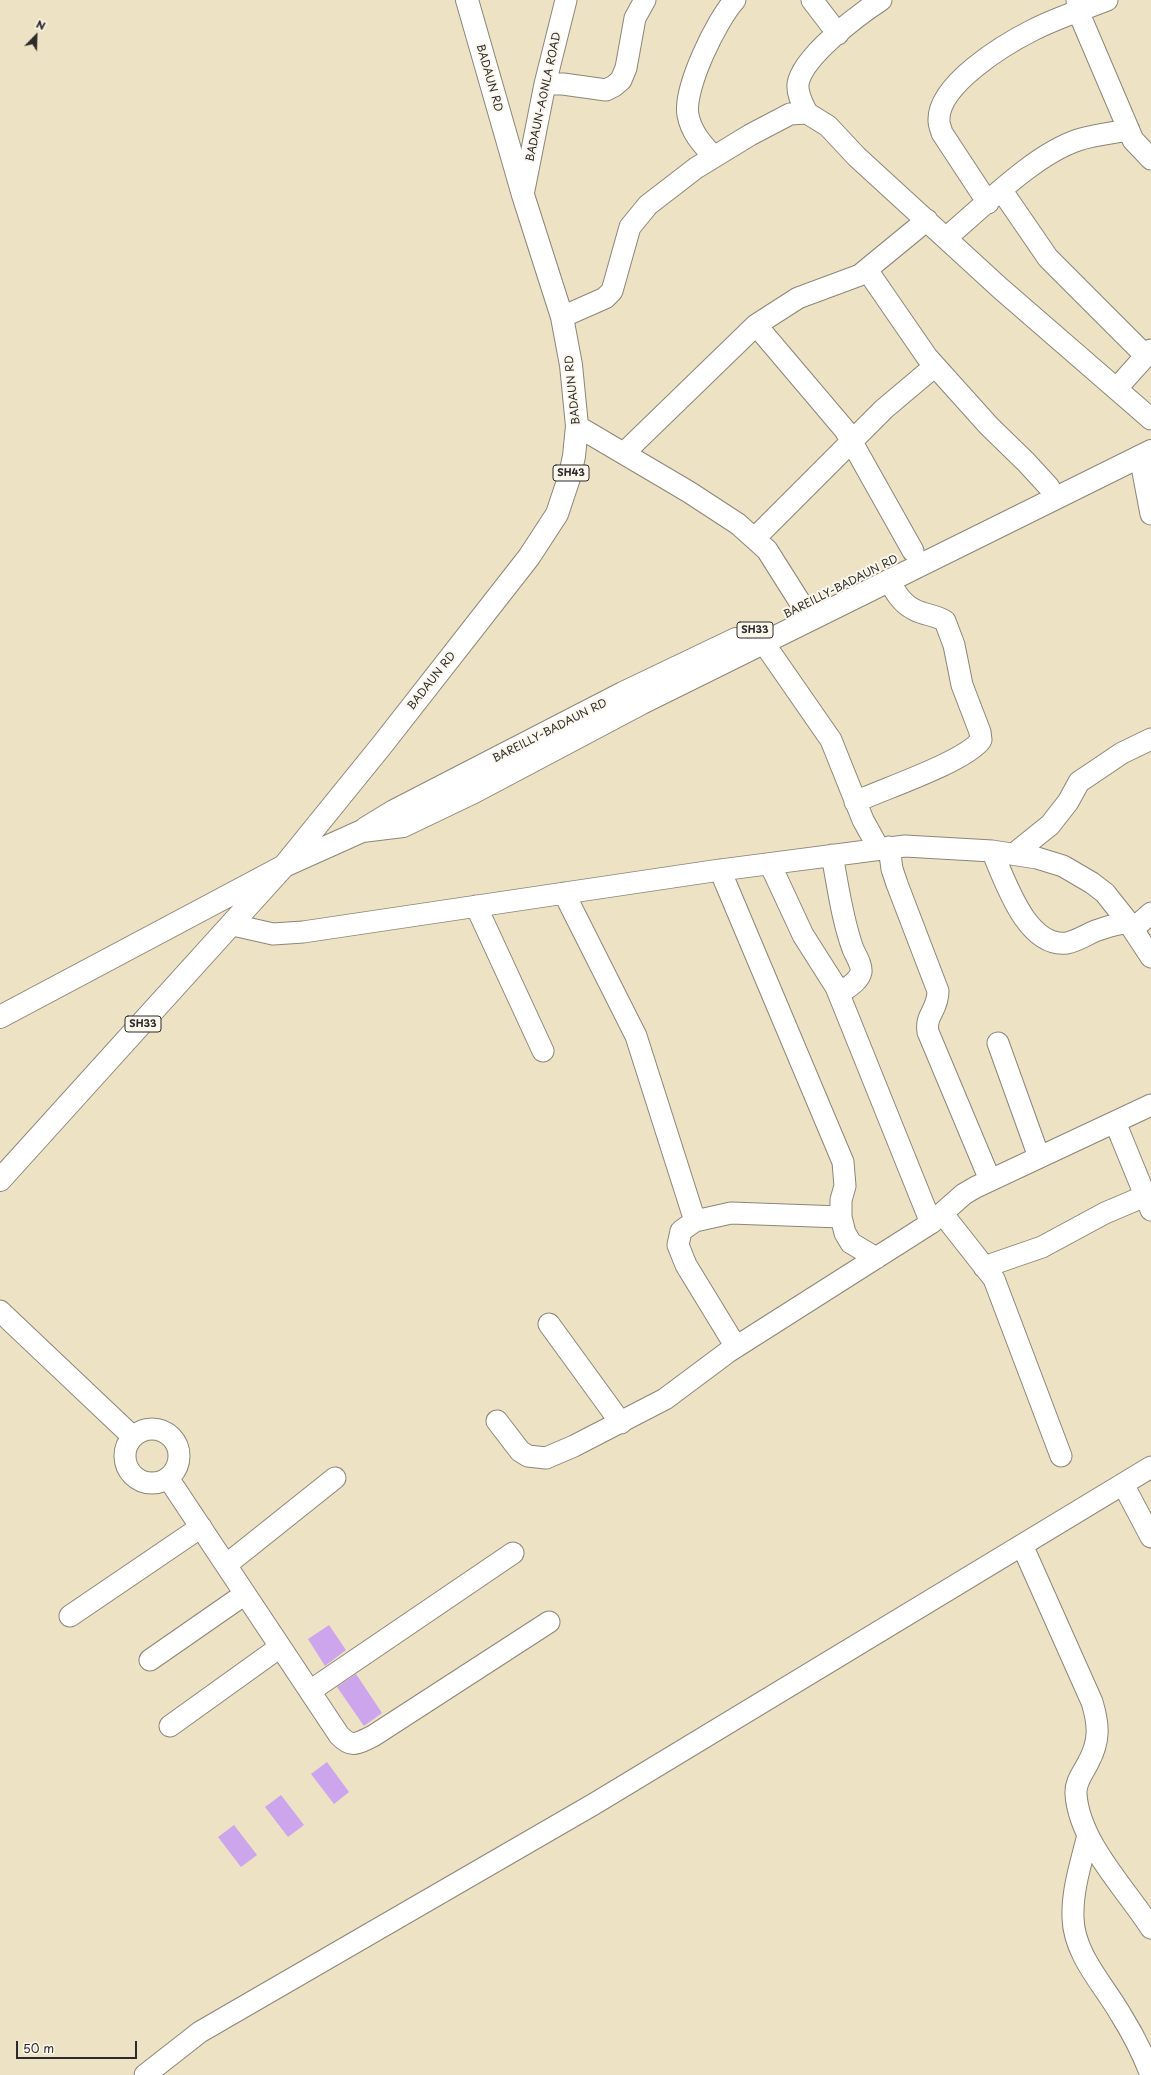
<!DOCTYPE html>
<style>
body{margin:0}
#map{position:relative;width:1151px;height:2075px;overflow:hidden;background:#eee2c4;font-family:"Playpen Sans",sans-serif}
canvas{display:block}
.north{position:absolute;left:16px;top:16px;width:40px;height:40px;-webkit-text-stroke:3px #fbf7ec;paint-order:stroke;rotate:23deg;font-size:11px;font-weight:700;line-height:16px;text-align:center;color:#2b2b2b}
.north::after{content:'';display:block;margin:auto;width:14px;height:18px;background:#2b2b2b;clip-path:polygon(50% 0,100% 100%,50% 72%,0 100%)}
.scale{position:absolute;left:16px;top:2041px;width:121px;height:18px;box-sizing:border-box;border:2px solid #2b2b2b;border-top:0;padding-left:5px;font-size:12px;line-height:14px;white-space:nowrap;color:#2b2b2b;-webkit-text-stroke:3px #fbf7ec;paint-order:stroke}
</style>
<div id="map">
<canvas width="1151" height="2075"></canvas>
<div class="north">N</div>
<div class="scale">50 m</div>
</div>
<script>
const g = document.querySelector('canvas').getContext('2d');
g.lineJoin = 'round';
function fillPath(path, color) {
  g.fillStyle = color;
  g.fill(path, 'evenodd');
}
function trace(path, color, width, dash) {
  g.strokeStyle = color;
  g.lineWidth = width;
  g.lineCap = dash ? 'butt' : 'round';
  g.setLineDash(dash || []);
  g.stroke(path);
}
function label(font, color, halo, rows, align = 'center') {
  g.font = font + ' "Playpen Sans",sans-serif';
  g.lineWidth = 4;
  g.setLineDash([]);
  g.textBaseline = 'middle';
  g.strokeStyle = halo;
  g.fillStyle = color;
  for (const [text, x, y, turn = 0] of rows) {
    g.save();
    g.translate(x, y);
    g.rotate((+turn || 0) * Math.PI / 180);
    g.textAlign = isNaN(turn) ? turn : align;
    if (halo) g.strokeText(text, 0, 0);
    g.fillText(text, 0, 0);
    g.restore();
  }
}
const building = new Path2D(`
 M329,1625L346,1650L325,1666L308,1639Z
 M356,1674L382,1713L364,1726L337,1687Z
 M327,1762L349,1792L334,1804L311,1774Z
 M281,1795L304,1825L288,1837L265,1807Z
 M234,1825L257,1855L241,1867L218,1837Z`);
const minor = new Path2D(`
 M812,0L838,34
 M1077,0L1078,11L1133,140L1151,159
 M545,84H563L606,90L614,86L621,80L626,68L635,18L645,0
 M807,113C803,104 797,95 798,84C802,57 858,15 881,0
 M713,156C702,144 691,132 688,115C683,89 717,19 735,0
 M1002,191L1048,258L1146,356
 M523,195L545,84L566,0
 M988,203L942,133C941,129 939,125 939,121C937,85 1005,44 1033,30C1056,18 1082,10 1107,0
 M946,238C983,207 1033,155 1078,140C1094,135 1112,133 1129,130
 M867,270L927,357L989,426L1026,462L1049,487
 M562,317L605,298L612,291L630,227L648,205L696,168L750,135L790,114L807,113L828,126L857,157L1000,288L1151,419
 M756,325L845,430L913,551
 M1117,388L1151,350
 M577,426L689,492L738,524L767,550L803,607
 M624,453L756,325L798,298L860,275L927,220
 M1140,456L1151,514
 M755,538L884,409L935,366
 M763,642L831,740L863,820L879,849
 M855,802C883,789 965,762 981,740L980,732L962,685L954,645L945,621C935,615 925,615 915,610C902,604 895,592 889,580
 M889,847L892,869L897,884L938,991C938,1011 925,1014 928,1032L990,1180
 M992,851C1005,880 1026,948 1067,943C1077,941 1086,935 1095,931C1106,927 1117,924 1128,922
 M1014,854L1050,825L1068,802L1079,782L1122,753L1151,739
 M832,855C838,886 842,919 853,949C856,956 862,965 861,972C859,982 846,988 839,994
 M770,864L803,935L836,987L931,1223
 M720,870L843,1162L845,1186L841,1200V1217L845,1233L851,1243L876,1258
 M564,893L636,1036L695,1221
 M476,906L543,1051
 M233,925L273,934L303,932L713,871L905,846L992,851L1037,858L1063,866L1092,883L1105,893L1128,922L1151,957
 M1133,929L1151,913
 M998,1043L1039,1157
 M1115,1122L1151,1210
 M942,1213L994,1279L1061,1456
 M984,1267L1042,1247L1105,1213L1145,1196
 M0,1311L133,1437
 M549,1324L621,1423
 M736,1347L686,1265L678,1245L681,1231L695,1221L731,1213L841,1217
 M497,1421L520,1451L528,1456L546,1458L574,1446L665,1399L728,1352L931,1223L964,1194L976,1187L1151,1105
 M125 1456a27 27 0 1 1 54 0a27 27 0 1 1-54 0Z
 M168,1478L339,1735C352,1749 358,1743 373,1736L549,1622
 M1123,1484L1151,1537
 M1022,1545L1092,1702C1099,1725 1100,1741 1088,1763C1083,1773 1075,1782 1076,1794C1079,1842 1126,1889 1151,1928
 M226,1565L335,1478
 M70,1616L201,1527
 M150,1660L245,1594
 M310,1691L513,1553
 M170,1726L280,1647
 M1088,1835C1081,1863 1072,1890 1073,1918C1074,1955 1104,1985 1121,2015C1133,2034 1143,2054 1151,2075
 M145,2075L200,2032L594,1804L1151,1467`);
const major = new Path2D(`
 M366,828L394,811L623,693L736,639
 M0,1017L284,866L362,831L403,826L474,792L642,703L1151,451
 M0,1180L284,866L382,745L529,557L557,514L570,475L574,456L577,426L571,365L562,317L523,195L467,0`);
const shields = [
 [571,473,36],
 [755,630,36],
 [143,1024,36]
];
const shieldNames = [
 ["SH43",571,473],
 ["SH33",755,630],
 ["SH33",143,1024]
];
const streetNames = [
 ["BADAUN RD",489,78,74],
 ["BADAUN-AONLA ROAD",544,97,-78],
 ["BADAUN RD",573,390,-96],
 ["BAREILLY-BADAUN RD",841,587,-27],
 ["BADAUN RD",432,681,-52],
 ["BAREILLY-BADAUN RD",550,731,-27]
];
fillPath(building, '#cca5ed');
trace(minor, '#8c8678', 23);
trace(major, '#8c8678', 24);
trace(minor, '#fff', 21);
trace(major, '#fff', 22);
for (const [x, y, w] of shields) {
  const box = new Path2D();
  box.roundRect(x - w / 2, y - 8, w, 16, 3);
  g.fillStyle = '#fbf7ec';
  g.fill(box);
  trace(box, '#2b2b2b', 1);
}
label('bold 10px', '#2b2b2b', null, shieldNames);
label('11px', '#2b2b2b', '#fbf7ec', streetNames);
</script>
